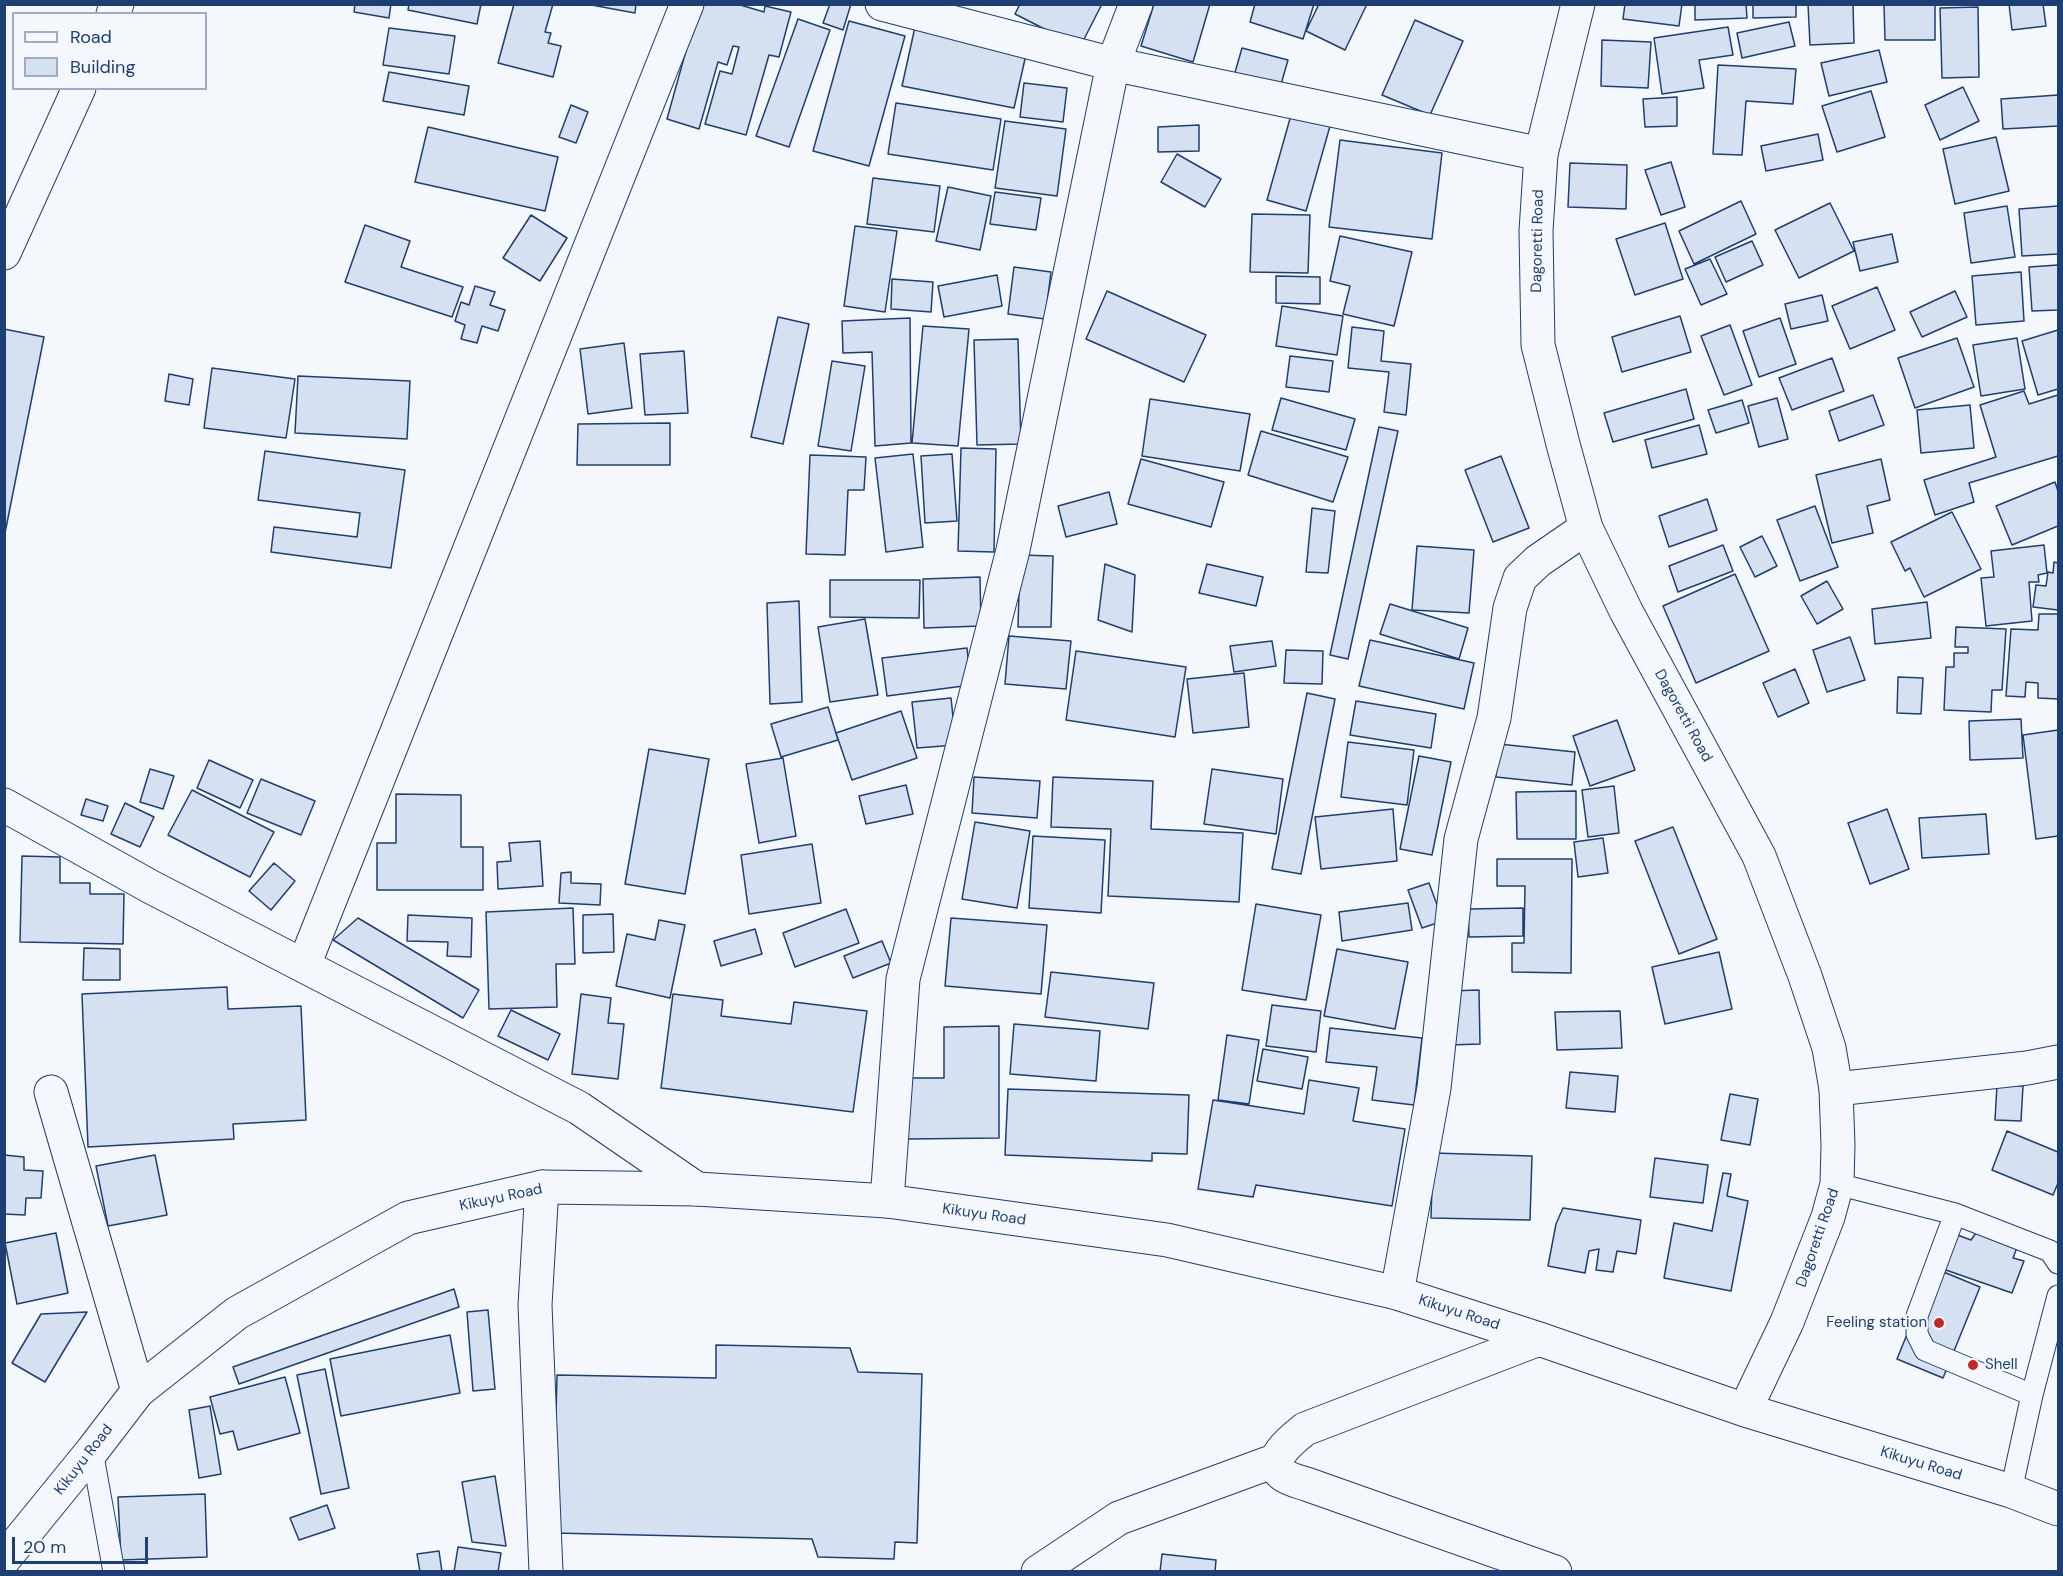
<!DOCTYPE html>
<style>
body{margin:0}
#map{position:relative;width:2063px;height:1576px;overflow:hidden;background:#f4f7fb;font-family:"DM Sans",sans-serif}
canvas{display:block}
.frame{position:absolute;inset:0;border:6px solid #1d3f73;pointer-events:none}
.legend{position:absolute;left:12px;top:12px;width:195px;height:78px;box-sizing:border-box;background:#f4f7fb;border:2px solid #9eadc5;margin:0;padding:8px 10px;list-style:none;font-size:18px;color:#1d3f73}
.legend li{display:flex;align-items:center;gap:12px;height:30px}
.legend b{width:30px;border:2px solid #9eadc5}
.scale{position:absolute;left:12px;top:1537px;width:136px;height:27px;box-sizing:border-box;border:3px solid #1d3f73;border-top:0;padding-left:8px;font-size:18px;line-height:21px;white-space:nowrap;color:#1d3f73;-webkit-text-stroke:4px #f4f7fb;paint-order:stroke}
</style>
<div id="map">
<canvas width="2063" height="1576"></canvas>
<div class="frame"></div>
<ul class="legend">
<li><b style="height:8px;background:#f4f7fb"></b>Road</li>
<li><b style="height:16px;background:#d5e0f0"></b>Building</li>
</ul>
<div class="scale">20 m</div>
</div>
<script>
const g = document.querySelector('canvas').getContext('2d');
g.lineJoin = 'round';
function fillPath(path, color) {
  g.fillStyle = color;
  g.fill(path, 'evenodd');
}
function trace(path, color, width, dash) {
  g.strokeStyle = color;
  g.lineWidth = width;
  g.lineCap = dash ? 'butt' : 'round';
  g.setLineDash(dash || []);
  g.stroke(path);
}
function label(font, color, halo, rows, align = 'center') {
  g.font = font + ' "DM Sans",sans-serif';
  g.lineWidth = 4.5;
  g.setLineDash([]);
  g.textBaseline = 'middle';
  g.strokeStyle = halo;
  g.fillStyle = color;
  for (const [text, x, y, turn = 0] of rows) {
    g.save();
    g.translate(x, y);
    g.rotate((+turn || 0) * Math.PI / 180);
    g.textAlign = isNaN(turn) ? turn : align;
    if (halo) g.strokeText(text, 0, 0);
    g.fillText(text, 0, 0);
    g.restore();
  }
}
const building = new Path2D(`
 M355,4H391L389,18L354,12Z
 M409,4H481L477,24L408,10Z
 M514,4H553L545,32L551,33L548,43L561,46L553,77L498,63Z
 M586,4H636L635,13Z
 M699,4H737L764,12L765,6L791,12L779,57L769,55L746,135L705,124L720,71L732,74L739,47L733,46L727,65L718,62L699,129L667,119Z
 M830,4H851L843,30L823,23Z
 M1020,4H1102L1080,47L1015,14Z
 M1154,4H1210L1193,62L1141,46Z
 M1255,4H1314L1303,39L1250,22Z
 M1319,4H1367L1345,50L1306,31Z
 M1625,4H1682L1679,26L1623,19Z
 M1695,4H1746L1747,18L1695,20Z
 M1753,4H1796V17L1753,18Z
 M1808,4H1853L1854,43L1810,45Z
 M1884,4H1935V40H1885Z
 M2009,4H2043L2046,26L2012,30Z
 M1978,7L1979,77L1942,78L1940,8Z
 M798,19L830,30L789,147L756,136Z
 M1415,20L1463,41L1430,115L1382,95Z
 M849,21L905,36L869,166L813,151Z
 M1789,22L1795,46L1742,58L1737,33Z
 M915,27L1027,50L1014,108L902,86Z
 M1728,27L1733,55L1699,60L1704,88L1662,94L1654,38Z
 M389,28L455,36L449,74L383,65Z
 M1602,40L1651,42L1648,88L1601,86Z
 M1242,48L1288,60L1280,88L1234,76Z
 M1879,50L1887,82L1829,96L1821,63Z
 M1718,65L1796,69L1793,104L1746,101L1742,155L1713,154Z
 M389,72L469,86L464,115L383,101Z
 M1024,83L1067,88L1063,122L1020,117Z
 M1963,87L1979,121L1940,140L1925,105Z
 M1871,91L1885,137L1837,152L1822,106Z
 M2058,95V126L2003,129L2001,99Z
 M1677,97V126L1645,127L1643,99Z
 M896,103L1001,119L993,170L888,154Z
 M571,105L588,112L576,143L559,137Z
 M1293,108L1332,119L1306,211L1267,200Z
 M1005,121L1066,129L1057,196L995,188Z
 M1199,125V151L1158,152V127Z
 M428,127L558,157L545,211L415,182Z
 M1818,134L1823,160L1766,171L1761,146Z
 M1996,137L2009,191L1955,204L1943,149Z
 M1340,140L1442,153L1432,239L1329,227Z
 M1177,154L1221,179L1205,207L1161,182Z
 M1671,162L1685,207L1661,215L1645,170Z
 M1570,163L1627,165L1626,209L1568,207Z
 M873,178L940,186L934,232L867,224Z
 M948,187L991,196L980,250L936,241Z
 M995,192L1041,198L1036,230L990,224Z
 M1741,201L1756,234L1694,264L1679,231Z
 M1830,203L1854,251L1799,278L1775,230Z
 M2007,206L2015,257L1971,263L1964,213Z
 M2058,206V254L2022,256L2019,209Z
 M1252,214L1310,215L1308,273L1250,272Z
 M531,215L567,238L540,281L503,258Z
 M1665,223L1683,279L1635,295L1616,239Z
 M365,225L410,241L401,267L463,287L452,317L345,282Z
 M855,226L897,231L885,312L844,306Z
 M1892,234L1898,262L1860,271L1853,242Z
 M1340,236L1412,252L1394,326L1343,314L1350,286L1330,281Z
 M1752,241L1763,265L1726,282L1715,257Z
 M1710,259L1727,294L1701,305L1685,269Z
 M2058,265V310L2032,311L2029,267Z
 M1014,267L1051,272L1045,319L1008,314Z
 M2021,272L2024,321L1976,325L1972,276Z
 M997,275L1002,306L944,317L938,286Z
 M1276,276L1320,277V304L1276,303Z
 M892,279L933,282L931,312L891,309Z
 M475,286L495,292L490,305L505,310L498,331L482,326L477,343L461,339L465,325L455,321L461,302L469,305Z
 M1877,287L1895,330L1850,349L1832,306Z
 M1107,291L1206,335L1184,382L1086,339Z
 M1955,291L1967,317L1922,337L1910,312Z
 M1822,295L1828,321L1791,329L1785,304Z
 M1282,306L1343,316L1337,355L1276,346Z
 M1680,316L1691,352L1622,372L1612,337Z
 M778,317L809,324L783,444L751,437Z
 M910,318L911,443L875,446L872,352L843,353L842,321Z
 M1780,318L1796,364L1759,377L1743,331Z
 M1730,325L1752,385L1724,395L1701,336Z
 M923,326L969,329L958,446L912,443Z
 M1352,327L1384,331L1381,361L1411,364L1406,415L1384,412L1389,372L1348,368Z
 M4,329L44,337L4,538Z
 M2058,330V389L2038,395L2022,341Z
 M1957,338L1974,387L1915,408L1898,358Z
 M2017,338L2025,389L1981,396L1973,345Z
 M1018,339L1021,444L977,445L974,340Z
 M624,343L632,408L588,414L580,349Z
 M684,351L688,413L645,415L640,354Z
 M1290,356L1333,361L1329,392L1286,387Z
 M1832,358L1844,391L1792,410L1779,378Z
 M832,361L865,366L851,451L818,446Z
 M212,368L295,379L286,438L204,428Z
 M169,374L193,379L189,405L165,401Z
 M298,376L410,381L407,439L295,433Z
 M1686,389L1694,419L1613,442L1604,413Z
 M2024,391L2029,404L2058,395V456L1969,483L1974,502L1935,515L1924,480L1996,457L1980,405Z
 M1873,395L1884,425L1839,441L1829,411Z
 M1281,398L1355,419L1346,450L1272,430Z
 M1777,398L1788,439L1759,447L1748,406Z
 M1150,399L1250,414L1240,471L1142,456Z
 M1742,400L1749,423L1716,433L1708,410Z
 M1970,405L1974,448L1921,453L1917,410Z
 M670,423V465H577L578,424Z
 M1699,425L1707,454L1652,468L1645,440Z
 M1379,427L1398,431L1348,659L1330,655Z
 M1261,431L1348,457L1333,502L1248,475Z
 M961,448L996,449L994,552L958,551Z
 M265,451L405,470L391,568L271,552L274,527L357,537L360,513L258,500Z
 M913,454L923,547L886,552L875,458Z
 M952,454L957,521L925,523L921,456Z
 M810,455L866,457L864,490H848L845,555L806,554Z
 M1501,456L1529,528L1493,542L1465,470Z
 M1141,459L1224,482L1211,527L1128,504Z
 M1881,459L1890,500L1867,506L1873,533L1832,543L1816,475Z
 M2055,482L2058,491V526L2012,545L1996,506Z
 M1109,492L1117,524L1066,537L1058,506Z
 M1707,499L1717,530L1669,547L1659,516Z
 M1815,506L1838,567L1800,581L1777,520Z
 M1312,508L1335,511L1328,573L1306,572Z
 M1952,512L1981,569L1924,597L1910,568L1905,571L1891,542Z
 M1762,536L1777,566L1755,577L1740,547Z
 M1723,545L1733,571L1678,592L1669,566Z
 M2044,545L2047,573L2038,575L2039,582H2029L2032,621L1986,626L1981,578L1994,577L1991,551Z
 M1417,546L1474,550L1469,613L1412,610Z
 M1020,555L1053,556L1051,627H1018Z
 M2054,562L2058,563V610L2033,607L2036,585L2046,586L2048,572L2053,573Z
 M1105,564L1135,575L1132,632L1098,620Z
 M1207,564L1263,577L1256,606L1199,593Z
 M1735,574L1769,651L1696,683L1663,606Z
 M980,577L981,626L924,628L923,579Z
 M830,580H920L919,618L830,617Z
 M1827,581L1843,609L1817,624L1801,596Z
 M799,601L802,702L770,704L767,603Z
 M1927,602L1931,638L1875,644L1872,609Z
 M1390,604L1468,628L1459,659L1380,634Z
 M2039,614H2058V699L2038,698V683L2026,682L2025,697L2006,696L2011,629L2038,630Z
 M865,619L878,695L830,702L818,627Z
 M1956,627L2006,629L2002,690H1992L1991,712L1944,710L1946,667H1954V653H1968V647H1955Z
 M1009,636L1071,641L1066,689L1005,684Z
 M1850,637L1865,680L1827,692L1813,650Z
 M1370,640L1474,663L1464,709L1359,686Z
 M1272,641L1276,666L1234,672L1230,646Z
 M967,648L971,685L887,696L882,658Z
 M1286,650L1323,651L1322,684L1284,683Z
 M1076,651L1186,667L1175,737L1066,720Z
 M1795,669L1809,703L1778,717L1763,683Z
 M1244,673L1249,727L1193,733L1187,679Z
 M1898,677L1923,678L1921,714L1897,713Z
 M1307,693L1335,699L1301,874L1272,869Z
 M951,698L956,745L917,748L912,702Z
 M1356,701L1436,714L1431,748L1350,735Z
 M828,707L838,740L781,757L771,724Z
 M901,711L917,758L852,780L836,733Z
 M2021,719L2023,758L1970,760L1969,721Z
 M1617,720L1635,770L1590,786L1573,736Z
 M2058,730V836L2036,839L2023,735Z
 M1348,742L1414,750L1407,805L1341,797Z
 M1499,744L1575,752L1572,785L1496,777Z
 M649,749L709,759L685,894L625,884Z
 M1419,756L1451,762L1432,855L1400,849Z
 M783,758L796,836L759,843L746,764Z
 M209,760L253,780L240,808L197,788Z
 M150,769L174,776L163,809L140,802Z
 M1212,769L1283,779L1276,834L1204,824Z
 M974,777L1040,781L1037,818L972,813Z
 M1053,777L1153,781L1151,829L1243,833L1239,902L1108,896L1111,829L1051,827Z
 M261,779L315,801L301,835L247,813Z
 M906,785L913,814L866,824L859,796Z
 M1614,786L1619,833L1588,837L1582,790Z
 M192,790L274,832L250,877L168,835Z
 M1576,791V839H1517L1516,792Z
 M396,794L461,795V847H483V890H377V843H396Z
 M86,799L108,806L103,821L81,815Z
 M125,803L154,817L140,847L111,834Z
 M1393,809L1397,861L1321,869L1315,817Z
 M1887,809L1909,869L1870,884L1848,823Z
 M1986,814L1989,854L1922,858L1919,818Z
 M975,822L1030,831L1017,908L962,899Z
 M1673,827L1717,939L1679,954L1635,841Z
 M1033,836L1105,840L1101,913L1029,908Z
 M1603,838L1608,873L1578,877L1574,842Z
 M540,841L543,886L498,889L497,862L511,861L509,843Z
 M812,844L821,903L749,914L741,855Z
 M22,856L60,857V883H90V894H124L123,944L20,942Z
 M1497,859H1572L1571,973L1512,972V943H1524L1525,886H1497Z
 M274,863L295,881L271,910L249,891Z
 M571,872V883L601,884L600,905L559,903L561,873Z
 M1429,883L1443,921L1422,928L1408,890Z
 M1408,903L1412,930L1342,941L1339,912Z
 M1256,904L1321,915L1306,1000L1242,990Z
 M573,908L575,964H556L557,1007L489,1009L486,912Z
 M1523,908V936L1469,937L1468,909Z
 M846,909L859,943L795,967L783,933Z
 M613,914L614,952L583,953V915Z
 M408,915L472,918L471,957L447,956L448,942L407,941Z
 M358,918L479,990L463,1018L333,940Z
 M951,918L1047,925L1041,994L945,986Z
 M659,920L685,925L670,998L616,986L627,934L655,940Z
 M755,929L762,954L721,966L714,941Z
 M882,941L891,963L853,978L844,956Z
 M84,948L120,949V980H83Z
 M1337,949L1408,962L1395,1029L1324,1016Z
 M1719,952L1732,1009L1665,1024L1652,967Z
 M1051,972L1154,983L1148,1029L1045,1017Z
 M227,987L228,1009L301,1006L306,1120L233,1124L234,1139L88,1147L82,994Z
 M1479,990L1480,1044L1449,1045L1448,991Z
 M581,994L611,998L608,1023L624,1024L618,1079L572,1074Z
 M673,994L723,1000L721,1016L791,1024L794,1002L867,1011L853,1112L661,1088Z
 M1272,1005L1321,1011L1316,1052L1266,1046Z
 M511,1010L560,1034L548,1060L498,1036Z
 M1620,1011L1622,1048L1557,1050L1555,1012Z
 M1014,1024L1100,1031L1096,1081L1010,1074Z
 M999,1026V1138L906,1139V1078H944V1027Z
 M1330,1028L1422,1038L1414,1105L1372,1100L1377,1067L1326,1062Z
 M1227,1035L1259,1040L1249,1104L1218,1100Z
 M1263,1049L1308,1057L1302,1089L1257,1081Z
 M1570,1072L1618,1076L1615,1112L1566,1108Z
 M1309,1080L1359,1088L1353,1121L1405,1129L1392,1206L1256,1185L1253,1197L1198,1189L1213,1100L1304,1114Z
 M1997,1085L2023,1086L2021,1121L1995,1120Z
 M1008,1089L1189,1095L1187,1154L1152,1153V1161L1005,1155Z
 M1730,1094L1758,1099L1750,1145L1721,1140Z
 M2007,1131L2058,1152V1183L2053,1195L1992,1170Z
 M1433,1153L1532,1156L1530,1220L1431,1218Z
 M4,1155L24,1157V1170L43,1171L41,1198H26L25,1215L4,1214Z
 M155,1155L167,1215L108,1226L96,1166Z
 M1655,1158L1708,1165L1703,1203L1650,1197Z
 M1723,1173L1731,1174L1727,1196L1748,1201L1731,1291L1664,1278L1674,1223L1712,1231Z
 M1563,1208L1641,1220L1636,1254L1617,1251L1613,1272L1596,1270L1599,1249L1589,1251L1585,1273L1548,1266L1556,1224Z
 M1978,1230L2018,1245L2013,1258L2024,1261L2012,1293L1940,1268L1952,1233L1971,1240Z
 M56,1233L68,1293L17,1304L5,1243Z
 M1934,1268L1980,1287L1943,1378L1897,1359Z
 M454,1289L459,1307L239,1384L233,1367Z
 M488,1310L495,1389L473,1391L467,1312Z
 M87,1312L45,1382L12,1363L41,1314Z
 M450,1335L460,1393L341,1416L330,1359Z
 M716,1345L850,1348L858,1372L922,1374L917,1543L895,1542L894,1559L818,1557L812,1539L553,1533L557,1375L716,1378Z
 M325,1369L349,1488L321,1494L297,1375Z
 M285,1377L300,1433L238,1450L233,1431L220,1434L210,1397Z
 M210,1406L221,1474L199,1478L189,1410Z
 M495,1476L506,1546L472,1542L462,1482Z
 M205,1494L207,1557L121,1560L118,1497Z
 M327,1505L335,1528L299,1540L290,1518Z
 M458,1547L501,1553L498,1572H454Z
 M439,1551L442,1572H420L417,1554Z
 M1162,1554L1216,1560L1215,1572H1160Z`);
const service = new Path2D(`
 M1837,1184L1955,1214L1917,1316V1334L1925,1350L2032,1395L2011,1491
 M1955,1214L2050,1251L2058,1263
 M2032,1395L2058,1296
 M92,1451L114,1572`);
const minor = new Path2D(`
 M882,4L1113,64L1136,4
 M113,14L117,4
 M4,253L79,88
 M4,805L151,887L579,1108L697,1189
 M304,965L687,4
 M1836,1089L2027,1068L2058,1062
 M51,1092L138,1391
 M542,1187L535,1305L546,1572
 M887,1201L903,979L1013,550L1113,64L1541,154
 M1397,1293L1434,1088L1461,839L1494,718L1510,608L1520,578L1538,561L1586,528
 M1539,1339L1305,1429C1295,1437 1264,1460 1282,1474C1289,1480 1301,1482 1309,1485L1555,1572
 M1038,1572L1119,1518L1277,1460`);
const secondary = new Path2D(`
 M1578,4L1541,154L1536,231L1538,345L1563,444L1586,528L1626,611L1759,856L1805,976L1829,1048L1836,1089L1838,1145L1837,1184L1828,1217L1787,1322L1745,1410
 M4,1559L92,1451L138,1391L237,1313L408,1218L542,1187L697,1189L887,1201L1167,1240L1397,1293L1539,1339L1745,1410L2011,1491L2058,1509`);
const markers = [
 [1939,1323,6,"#c62828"],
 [1973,1365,6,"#c62828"]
];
const streetNames = [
 ["Dagoretti Road",1538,241,-89],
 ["Dagoretti Road",1683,716,61],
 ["Kikuyu Road",501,1198,-12],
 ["Kikuyu Road",984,1215,8],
 ["Dagoretti Road",1818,1238,-71],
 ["Kikuyu Road",1459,1313,18],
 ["Kikuyu Road",84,1460,-52],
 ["Kikuyu Road",1921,1464,17]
];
const poiNames = [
 ["Feeling station",1927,1323],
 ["Shell",1985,1365,"left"]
];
fillPath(building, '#d5e0f0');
trace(building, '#1d3f73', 1.5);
trace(service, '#1d3f73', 23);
trace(minor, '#1d3f73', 35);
trace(secondary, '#1d3f73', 35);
trace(service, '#f4f7fb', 21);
trace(minor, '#f4f7fb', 33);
trace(secondary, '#f4f7fb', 33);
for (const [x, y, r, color] of markers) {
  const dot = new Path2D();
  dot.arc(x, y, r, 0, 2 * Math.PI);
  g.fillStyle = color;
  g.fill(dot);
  trace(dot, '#f4f7fb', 2);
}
label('15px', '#1d3f73', '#f4f7fb', streetNames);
label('15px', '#1d3f73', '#f4f7fb', poiNames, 'right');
</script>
